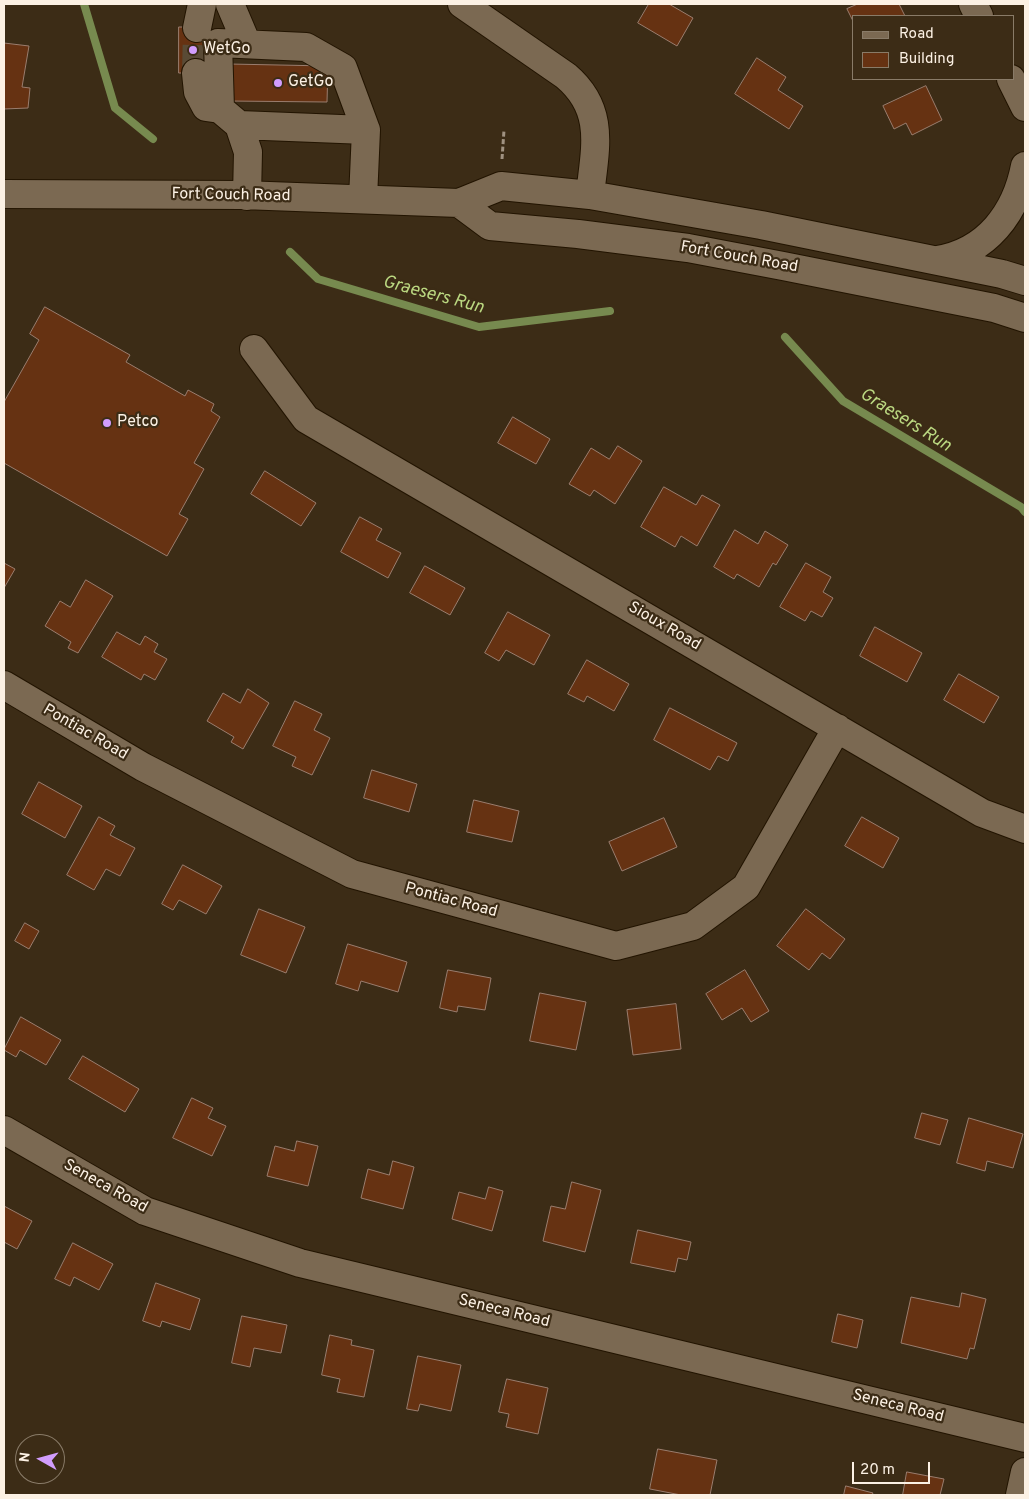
<!DOCTYPE html>
<style>
body{margin:0}
#map{position:relative;width:1029px;height:1499px;overflow:hidden;background:#3c2c16;font-family:Overpass,sans-serif}
canvas{display:block}
.frame{position:absolute;inset:0;border:5px solid #fcf1e4;pointer-events:none}
.legend{position:absolute;left:852px;top:15px;width:162px;height:65px;box-sizing:border-box;background:#3c2c16;border:1px solid #897b68;margin:0;padding:6px 9px;list-style:none;font-size:15px;color:#fcf1e4}
.legend li{display:flex;align-items:center;gap:10px;height:25px}
.legend b{width:25px;border:1px solid #897b68}
.north{position:absolute;left:15px;top:1434px;width:50px;height:50px;box-sizing:border-box;background:#3c2c16;border:1px solid #897b68;border-radius:50%;rotate:277deg;font-size:14px;font-weight:700;line-height:20px;text-align:center;color:#fcf1e4}
.north::after{content:'';display:block;margin:auto;width:18px;height:22px;background:#d29dfd;clip-path:polygon(50% 0,100% 100%,50% 72%,0 100%)}
.scale{position:absolute;left:852px;top:1462px;width:78px;height:22px;box-sizing:border-box;border:2px solid #fcf1e4;border-top:0;padding-left:6px;font-size:15px;line-height:18px;white-space:nowrap;color:#fcf1e4;-webkit-text-stroke:4px #3c2c16;paint-order:stroke}
</style>
<div id="map">
<canvas width="1029" height="1499"></canvas>
<div class="frame"></div>
<ul class="legend">
<li><b style="height:6px;background:#7b6952"></b>Road</li>
<li><b style="height:14px;background:#663212"></b>Building</li>
</ul>
<div class="north">N</div>
<div class="scale">20 m</div>
</div>
<script>
const g = document.querySelector('canvas').getContext('2d');
g.lineJoin = 'round';
function trace(path, color, width, dash) {
  g.strokeStyle = color;
  g.lineWidth = width;
  g.lineCap = dash ? 'butt' : 'round';
  g.setLineDash(dash || []);
  g.stroke(path);
}
function fillPath(path, color) {
  g.fillStyle = color;
  g.fill(path, 'evenodd');
}
function label(font, color, halo, rows, align = 'center') {
  g.font = font + ' Overpass,sans-serif';
  g.lineWidth = 4.5;
  g.setLineDash([]);
  g.textBaseline = 'middle';
  g.strokeStyle = halo;
  g.fillStyle = color;
  for (const [text, x, y, turn = 0] of rows) {
    g.save();
    g.translate(x, y);
    g.rotate((+turn || 0) * Math.PI / 180);
    g.textAlign = isNaN(turn) ? turn : align;
    if (halo) g.strokeText(text, 0, 0);
    g.fillText(text, 0, 0);
    g.restore();
  }
}
const stream = new Path2D(`
 M84,4L115,108L153,139
 M290,252L318,279L479,327L610,311
 M785,337L843,401L1021,507L1025,512`);
const building = new Path2D(`
 M649,4H669L693,18L677,46L638,23Z
 M858,4H899L905,16H853V21L847,9Z
 M179,27H206V73H179Z
 M4,43L29,46L22,87L30,88L28,108L4,109Z
 M757,58L786,77L778,90L803,106L789,129L735,94Z
 M229,64L328,66L327,102L228,101Z
 M926,86L942,120L912,135L906,123L894,129L883,106Z
 M45,307L130,355L126,362L185,396L188,390L214,404L211,411L220,417L194,463L204,469L179,514L188,519L167,556L4,463V402L39,340L30,334Z
 M513,417L550,439L536,464L498,443Z
 M618,446L642,461L615,504L594,490L590,496L569,484L591,448L609,459Z
 M265,471L316,503L301,526L251,494Z
 M664,487L696,505L702,495L720,505L697,546L681,536L675,547L641,527Z
 M360,517L382,529L376,540L401,553L388,578L341,552Z
 M735,530L758,544L765,531L788,545L776,565L773,563L759,587L737,574L734,579L714,567Z
 M4,563L15,569L4,588Z
 M806,563L831,577L823,592L833,598L822,617L811,611L805,621L780,607Z
 M425,566L465,588L450,615L410,593Z
 M86,580L113,596L78,653L68,648L71,642L45,626L60,601L70,607Z
 M508,612L550,635L534,665L506,650L499,661L485,653Z
 M875,627L922,653L907,682L860,656Z
 M117,632L140,645L145,636L158,644L154,652L167,659L155,680L144,674L141,680L102,657Z
 M587,660L629,684L614,711L587,696L584,702L568,694Z
 M959,674L999,697L984,723L944,700Z
 M248,689L269,703L243,749L231,742L234,737L207,721L223,693L240,703Z
 M295,701L322,714L314,730L330,738L312,775L292,766L296,757L273,746Z
 M670,708L737,743L728,761L718,756L710,770L654,740Z
 M372,770L417,784L409,812L364,798Z
 M39,782L82,806L65,838L22,814Z
 M474,800L519,811L512,842L467,832Z
 M99,817L115,826L110,835L135,848L120,876L106,869L94,890L67,875Z
 M862,817L899,838L883,868L845,846Z
 M664,818L677,847L622,871L609,842Z
 M183,865L222,886L206,914L179,900L173,910L162,904Z
 M259,909L305,927L286,973L241,955Z
 M806,909L845,939L830,959L822,953L809,970L777,946Z
 M25,923L39,931L29,949L15,941Z
 M348,944L407,962L398,992L361,981L358,991L336,984Z
 M448,970L491,978L485,1010L458,1006L457,1012L440,1008Z
 M745,970L769,1011L751,1022L742,1008L722,1020L706,994Z
 M540,993L586,1002L576,1050L530,1041Z
 M676,1004L681,1049L633,1055L627,1010Z
 M21,1017L61,1040L46,1065L20,1050L16,1057L4,1050Z
 M83,1056L139,1089L125,1112L69,1079Z
 M192,1098L213,1108L208,1118L226,1126L212,1156L173,1138Z
 M922,1113L948,1120L940,1145L915,1138Z
 M969,1118L1023,1134L1013,1168L987,1161L985,1171L957,1163Z
 M297,1141L318,1146L308,1186L267,1176L275,1146L294,1151Z
 M393,1161L414,1167L403,1209L361,1198L368,1169L389,1175Z
 M572,1182L601,1190L585,1252L543,1241L551,1206L565,1209Z
 M489,1187L503,1191L492,1231L452,1219L459,1192L485,1199Z
 M4,1206L32,1221L17,1249L4,1242Z
 M638,1230L691,1242L687,1260L678,1258L675,1272L631,1263Z
 M73,1243L113,1264L99,1290L74,1277L70,1286L55,1279Z
 M156,1283L200,1299L190,1330L162,1321L160,1327L143,1321Z
 M962,1293L986,1299L974,1349L970,1348L967,1359L901,1343L911,1297L959,1307Z
 M838,1314L863,1320L857,1348L832,1342Z
 M242,1316L287,1325L281,1353L254,1348L250,1367L232,1363Z
 M330,1335L352,1340L351,1345L374,1350L364,1397L337,1392L340,1379L322,1375Z
 M418,1356L461,1365L451,1411L420,1404L418,1411L407,1409Z
 M507,1379L548,1388L538,1434L506,1427L509,1414L499,1412Z
 M658,1449L717,1460L710,1495H681L650,1489Z
 M907,1472L944,1479L940,1495H903Z
 M846,1486L873,1493L872,1495H844Z`);
const minorTunnel = new Path2D(`
 M196,73L197,28`);
const path = new Path2D(`
 M502,159L504,130`);
const minor = new Path2D(`
 M230,4L247,44
 M462,4L566,76C606,110 595,148 590,195
 M973,4L979,16
 M197,28L202,4
 M196,73L198,92L206,107L220,109
 M1011,79L1025,107
 M239,125L366,130
 M4,194L242,195L459,203L501,186L590,195L761,225L1002,274L1025,281
 M247,196L248,152L239,125L220,109L218,43L306,47L343,68L366,130L363,199
 M459,203L490,226L578,234L688,248L783,266L994,308L1025,318
 M937,260C987,252 1016,213 1025,166
 M254,349L306,419L982,813L1025,829
 M4,685L143,767L352,874L616,946L693,926L746,887L837,728
 M4,1130L145,1211L300,1263L1025,1438
 M1020,1495L1025,1472`);
const markers = [
 [193,50,5,"#d29dfd"],
 [278,83,5,"#d29dfd"],
 [107,423,5,"#d29dfd"]
];
const poiNames = [
 ["WetGo",203,50],
 ["GetGo",288,83],
 ["Petco",117,423]
];
const streetNames = [
 ["Fort Couch Road",231,196,1],
 ["Fort Couch Road",739,258,10],
 ["Sioux Road",664,627,30],
 ["Pontiac Road",85,733,30],
 ["Pontiac Road",451,901,15],
 ["Seneca Road",105,1187,29],
 ["Seneca Road",504,1312,14],
 ["Seneca Road",898,1407,14]
];
const waterNames = [
 ["Graesers Run",433,296,15],
 ["Graesers Run",905,421,32]
];
trace(stream, '#778a4f', 8);
fillPath(building, '#663212');
trace(building, '#9a7d6e', 1);
trace(minorTunnel, '#594a35', 28, [28, 14]);
trace(minor, '#221401', 30);
trace(path, '#a09281', 3, [5, 2.5]);
trace(minor, '#7b6952', 28);
for (const [x, y, r, color] of markers) {
  const dot = new Path2D();
  dot.arc(x, y, r, 0, 2 * Math.PI);
  g.fillStyle = color;
  g.fill(dot);
  trace(dot, '#3c2c16', 2);
}
label('16px', '#fcf1e4', '#3c2c16', poiNames, 'left');
label('16px', '#fcf1e4', '#3c2c16', streetNames);
label('italic 18px', '#bbd881', '#3c2c16', waterNames);
</script>
